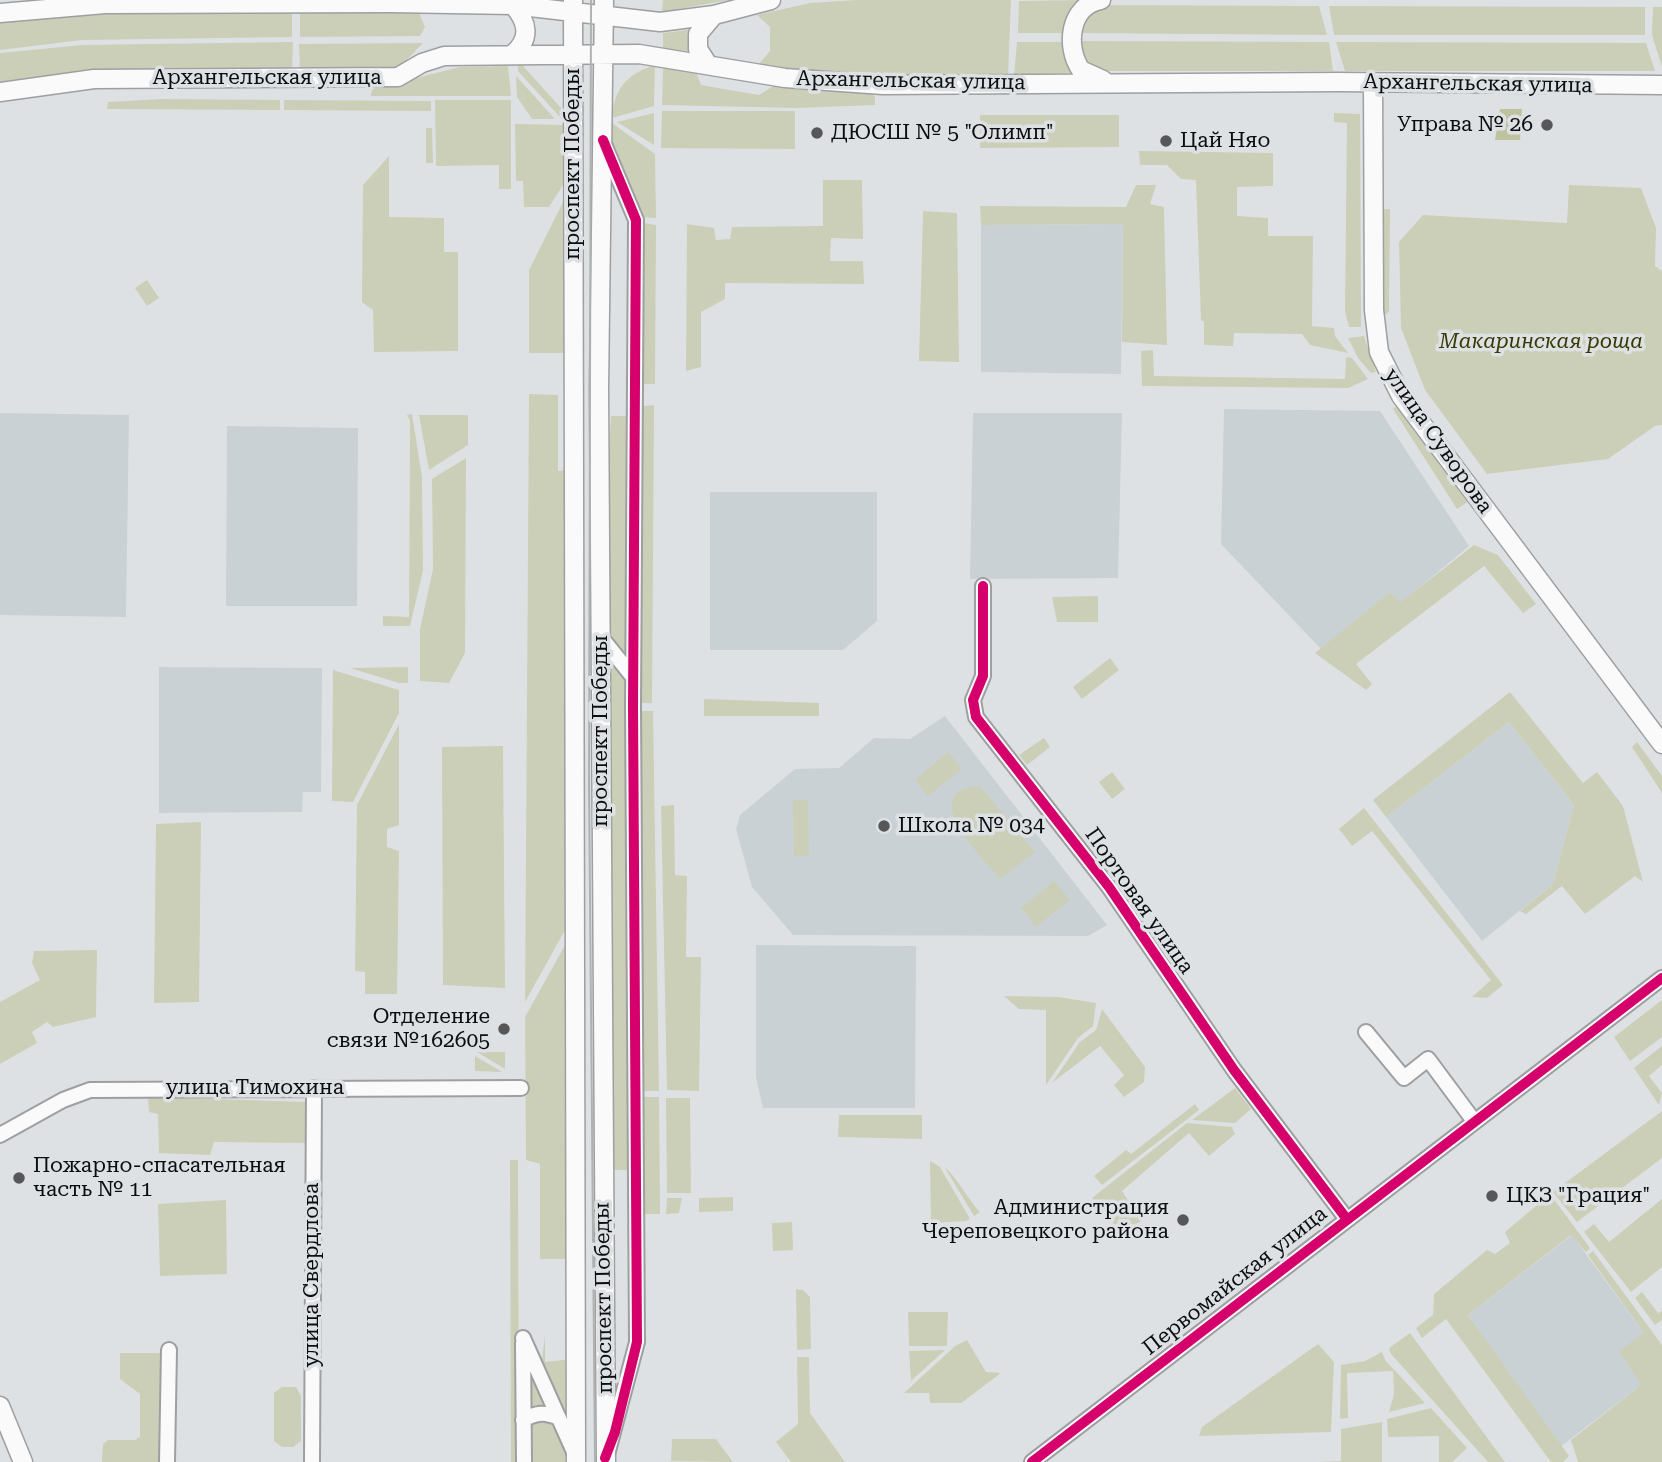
<!DOCTYPE html>
<meta charset="utf-8">
<style>
body{margin:0}
canvas{display:block;background:#dee1e3}
</style>
<canvas width="1662" height="1462"></canvas>
<script>
const g = document.querySelector('canvas').getContext('2d');
g.lineJoin = 'round';
function fillPath(path, color) {
  g.fillStyle = color;
  g.fill(path, 'evenodd');
}
function trace(path, color, width, dash) {
  g.strokeStyle = color;
  g.lineWidth = width;
  g.lineCap = dash ? 'butt' : 'round';
  g.setLineDash(dash || []);
  g.stroke(path);
}
function label(font, color, halo, rows, align = 'center') {
  g.font = font + ' "Roboto Serif",serif';
  g.lineWidth = 7;
  g.setLineDash([]);
  g.textBaseline = 'middle';
  g.strokeStyle = halo;
  g.fillStyle = color;
  for (const [text, x, y, turn = 0] of rows) {
    g.save();
    g.translate(x, y);
    g.rotate((+turn || 0) * Math.PI / 180);
    g.textAlign = isNaN(turn) ? turn : align;
    if (halo) g.strokeText(text, 0, 0);
    g.fillText(text, 0, 0);
    g.restore();
  }
}
const built = new Path2D(`
 M1123,224L1121,374L981,372V225Z
 M1224,409L1380,411L1469,546L1401,603L1390,592L1321,649L1221,544Z
 M0,413L129,415L126,617L0,615Z
 M973,413H1122L1118,578L970,579Z
 M227,426L358,428L357,606H226Z
 M710,492H877V621L843,650H710Z
 M159,667L322,668L321,792H303L302,812L159,813Z
 M945,716L1107,925L1088,936L793,935L752,887L736,829L740,815L795,769L839,768L874,738L910,739Z
 M1509,722L1574,805L1553,884L1482,941L1386,817Z
 M756,945L916,946L915,1108H763L756,1077Z
 M1572,1235L1644,1333L1641,1385L1560,1447L1468,1315Z`);
const green = new Path2D(`
 M663,0H729L662,12Z
 M857,0H1011L1008,76L845,75L758,65L770,51V27L757,15L810,3Z
 M1084,0L1068,33H1018L1019,1Z
 M1101,5L1319,6L1327,35L1078,33V23Z
 M1329,6L1645,7V35H1334Z
 M300,7H396L419,13L425,27L420,36L300,37Z
 M1653,7H1662V67L1652,35Z
 M108,9H292V37L82,40L0,50V18Z
 M694,29L695,52L663,48V33Z
 M1077,41L1329,42L1333,71H1095L1085,67Z
 M293,42L292,74L0,84V53L82,45Z
 M1017,42H1067L1079,76H1014Z
 M1336,42L1646,43L1655,71H1345Z
 M423,43L396,71H300L299,44Z
 M518,65H522L563,110V116H559L518,71Z
 M655,65L654,106L612,118C614,88 627,74 655,65Z
 M508,66L511,96H371L372,89L460,67Z
 M663,67L696,72L701,85L759,95L775,85L814,91L869,93L875,96V105L797,108L662,105Z
 M516,76L555,119H532L517,97Z
 M162,99L280,100V110L107,109L108,102Z
 M284,100L431,101V111L284,110Z
 M435,100H511V189H499V165L436,166Z
 M662,111H795V149L661,148Z
 M654,113V145L617,122Z
 M1334,113L1360,114L1361,327H1349L1345,311L1347,123L1334,122Z
 M980,115H1119V147L980,148Z
 M612,123L655,154L656,218L639,217L612,150Z
 M515,124L566,125V180L549,207H524L523,181H516Z
 M426,128H432L433,163H426Z
 M1139,151L1273,153V186L1237,187V216L1268,218V236H1313L1312,326L1334,328L1335,336L1348,353L1310,345L1302,334L1234,333L1233,346L1204,345V322L1201,320L1196,180L1181,179L1167,165H1140Z
 M389,156V217L444,218V252H458V351L374,352L373,310L362,302L363,185Z
 M823,180H862L863,239L831,238L830,261H863L864,284L725,283V299L701,312V367L686,371L687,224L714,228L716,240L730,239L732,227L823,226Z
 M1136,185H1156L1150,204L1164,207L1167,345L1122,342L1123,224L981,225L980,206L1126,207Z
 M1569,185L1641,188L1656,228L1655,266L1662,271V425L1655,426L1608,459L1487,474L1425,390L1401,328L1399,242L1423,215L1567,223Z
 M567,194L569,353H529V270Z
 M1382,209H1390L1389,312L1382,317Z
 M923,211L957,213L959,362L919,361Z
 M638,222L656,225L655,384H637Z
 M147,280L159,298L147,306L135,288Z
 M1364,336L1376,372L1371,373L1358,358L1348,338Z
 M1153,350L1154,376L1345,379L1346,357L1352,358L1368,379L1348,388L1142,386L1141,351Z
 M529,394L558,395V471L567,470L569,923L525,1002Z
 M1399,404L1468,502L1457,509L1393,409Z
 M654,405L652,703H637V407Z
 M412,414L422,477L423,571L410,626H383V616L409,617L410,421L407,415Z
 M419,415H468V445L429,470Z
 M611,416H627L628,664L609,638L608,471Z
 M466,458L465,653L449,683L420,681V629L433,569L432,479Z
 M1474,545L1498,555L1536,604L1523,613L1484,566L1356,664L1372,684L1366,690L1315,653L1390,592L1401,602Z
 M1098,596V622H1057L1052,597Z
 M608,653L628,679L631,1170H610Z
 M1110,658L1119,670L1082,699L1073,687Z
 M408,667V683H399L350,668Z
 M333,670L399,690V713L353,802L332,801Z
 M1510,692L1583,783L1597,772L1623,806L1643,882L1635,876L1585,914L1562,886L1526,914L1520,911L1553,884L1574,805L1509,722L1386,817L1373,800Z
 M704,699L819,703V716H704Z
 M636,711H653L659,1091H639Z
 M399,724V825L387,829V847L399,851L397,994H365V972L355,971L357,805Z
 M1044,738L1050,747L1027,765L1019,755Z
 M1637,742L1662,776V793L1632,747Z
 M503,746L505,988L443,985L442,747Z
 M948,752L962,769L928,796L915,780Z
 M1112,772L1125,789L1112,799L1099,782Z
 M980,786L1035,852L1000,879C982,857 914,790 980,786Z
 M793,800H808L809,856H794Z
 M674,805L675,875L687,876L686,957H701L699,1091L667,1090L661,806Z
 M1364,808L1503,985L1487,998L1472,997L1491,980L1372,831L1352,846L1339,829Z
 M201,822L199,1002L154,1003L156,824Z
 M1054,881L1070,900L1036,927L1021,908Z
 M569,938L570,1259H540V1164L526,1160L525,1017Z
 M97,950L96,1017L53,1027L47,1022L32,1032L37,1043L0,1064V1002L40,980L32,963L34,951Z
 M1004,996L1059,997L1096,1003L1093,1026L1078,1038L1046,1085V1010L1019,1009Z
 M1662,1000V1037L1630,1061L1614,1037Z
 M1102,1009L1145,1067L1144,1082L1124,1097L1114,1085L1124,1075L1100,1046L1052,1083L1080,1042L1096,1030Z
 M1662,1046V1065L1649,1076L1662,1093L1659,1105L1634,1068Z
 M477,1052H505V1069Z
 M475,1056L502,1072L475,1071Z
 M1235,1088L1251,1109L1235,1123L1192,1120Z
 M148,1097L307,1102V1143L214,1142L210,1155L159,1153L158,1114L149,1112Z
 M639,1097H659L660,1214H640Z
 M666,1098H690L691,1193H667Z
 M1195,1104L1199,1110L1102,1185L1094,1176L1126,1150L1131,1154Z
 M1662,1111V1158L1577,1222L1553,1192Z
 M839,1115H922V1139L838,1137Z
 M1187,1123L1232,1127L1235,1134L1209,1156L1189,1133L1122,1191L1141,1221L1121,1233L1092,1198Z
 M510,1160H518L519,1462H511Z
 M930,1161L940,1167L970,1219L966,1221L931,1223Z
 M945,1168C953,1172 970,1202 980,1212L974,1216Z
 M1550,1194L1590,1248L1586,1252L1571,1235L1468,1315L1569,1456L1563,1462H1551L1446,1319L1422,1338L1416,1328L1433,1315L1434,1294L1487,1250L1495,1254L1510,1243L1505,1232Z
 M733,1197V1211L699,1212V1198Z
 M667,1198H682L679,1213L666,1214Z
 M1662,1199V1267L1631,1292L1584,1232L1594,1224L1609,1242Z
 M226,1200L227,1274L160,1276L158,1204Z
 M792,1222L793,1250L773,1251L772,1223Z
 M1593,1251L1662,1345V1462H1578L1571,1440L1641,1385L1619,1351L1644,1333L1588,1255Z
 M796,1289L803,1290L810,1297L811,1349L797,1350Z
 M1642,1292L1658,1313L1662,1311V1320L1655,1325L1635,1298Z
 M908,1312H948L947,1346H909Z
 M1410,1333L1418,1344L1505,1462H1488L1391,1354L1389,1348Z
 M545,1335V1362L572,1359V1462H527V1356L541,1369Z
 M967,1340L986,1372L1001,1373L961,1403H930L929,1393H904L955,1346Z
 M1318,1344L1334,1362L1331,1432L1199,1436L1202,1427Z
 M945,1350L911,1381L909,1351Z
 M1382,1352L1385,1360L1425,1403L1389,1412L1394,1394L1393,1371L1347,1373L1348,1418L1340,1419L1341,1365L1365,1361Z
 M120,1353H164L160,1462H102L103,1444L108,1440H135L140,1437V1394L120,1379Z
 M797,1357H809L810,1413L845,1462H791L776,1442L798,1424Z
 M282,1387H296L301,1396V1441L293,1447H282L274,1441V1393Z
 M1431,1408L1467,1448L1452,1462H1439V1436L1388,1437L1387,1419Z
 M1382,1422V1462H1317L1341,1461V1429Z
 M672,1439H716L733,1462L671,1461Z`);
const forest = new Path2D(`
 M1500,109H1522L1520,140H1495Z`);
const minor = new Path2D(`
 M604,144L636,220L633,706L637,1342L608,1451
 M983,586V676L973,700L976,717L1109,887L1234,1070L1346,1218
 M600,636L633,677
 M1366,1032L1404,1078L1428,1059L1474,1121
 M0,1135L63,1100L90,1090L521,1088
 M523,1338L574,1452
 M523,1343L524,1462
 M523,1420C537,1412 545,1412 559,1418
 M167,1462L169,1350
 M312,1462L314,1088
 M1032,1462L1662,978`);
const major = new Path2D(`
 M573,0L576,1462
 M604,0L599,388L606,1462
 M1101,0C1069,6 1065,47 1081,70L1103,80
 M0,13L105,4L390,3L513,5L660,22L714,15L771,0
 M513,54C531,39 528,22 513,5
 M707,63L698,49V34L714,15
 M1373,83L1374,310L1379,352L1401,396L1662,744
 M0,92L94,79L398,77L422,63L444,56L639,54L785,78L883,85L1338,82L1662,85
 M0,1406L23,1462`);
const tram = new Path2D(`
 M591,0L589,784L595,1462`);
const cycleway = new Path2D(`
 M603,140L636,220L633,706L637,1342L615,1432L605,1458
 M983,586V676L973,700L976,717L1109,887L1234,1070L1346,1218
 M1032,1462L1662,978`);
const markers = [
 [1547,125,7,"#555759"],
 [817,133,7,"#555759"],
 [1166,141,7,"#555759"],
 [884,826,7,"#555759"],
 [504,1029,7,"#555759"],
 [19,1178,7,"#555759"],
 [1492,1196,7,"#555759"],
 [1183,1220,7,"#555759"]
];
const streetNames = [
 ["Архангельская улица",267,78],
 ["Архангельская улица",911,81,1],
 ["Архангельская улица",1478,84,1],
 ["проспект Победы",573,164,-90],
 ["улица Суворова",1438,441,55],
 ["проспект Победы",601,731,-90],
 ["Портовая улица",1139,901,55],
 ["улица Тимохина",255,1088],
 ["улица Свердлова",312,1275,-90],
 ["Первомайская улица",1235,1281,-38],
 ["проспект Победы",604,1298,-91]
];
const poiNames = [
 ["Управа № 26",1533,125,"right"],
 ["ДЮСШ № 5 \"Олимп\"",831,133],
 ["Цай Няо",1180,141],
 ["Школа № 034",898,826],
 ["Отделение",490,1017,"right"],
 ["связи №162605",490,1041,"right"],
 ["Пожарно-спасательная",33,1166],
 ["часть № 11",33,1190],
 ["ЦКЗ \"Грация\"",1506,1196],
 ["Администрация",1169,1208,"right"],
 ["Череповецкого района",1169,1232,"right"]
];
const parkNames = [
 ["Макаринская роща",1541,342]
];
fillPath(built, '#cad1d5');
fillPath(green, '#cccfb7');
fillPath(forest, '#bfc29e');
trace(minor, '#9d9fa0', 18);
trace(major, '#9d9fa0', 21);
trace(minor, '#fafafb', 14);
trace(major, '#fafafb', 18);
trace(tram, '#b0b1b1', 2);
trace(cycleway, '#d6006c', 10);
for (const [x, y, r, color] of markers) {
  const dot = new Path2D();
  dot.arc(x, y, r, 0, 2 * Math.PI);
  g.fillStyle = color;
  g.fill(dot);
  trace(dot, '#dde1e4', 2.5);
}
label('21px', '#0b0d0e', '#dde1e4', streetNames);
label('21px', '#0b0d0e', '#dde1e4', poiNames, 'left');
label('italic 21px', '#393a03', '#dde1e4', parkNames);
</script>
